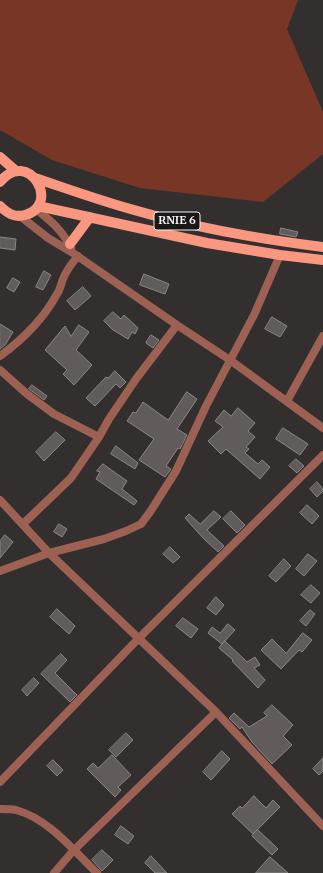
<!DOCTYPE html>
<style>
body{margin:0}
canvas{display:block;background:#332f2e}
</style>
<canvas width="323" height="873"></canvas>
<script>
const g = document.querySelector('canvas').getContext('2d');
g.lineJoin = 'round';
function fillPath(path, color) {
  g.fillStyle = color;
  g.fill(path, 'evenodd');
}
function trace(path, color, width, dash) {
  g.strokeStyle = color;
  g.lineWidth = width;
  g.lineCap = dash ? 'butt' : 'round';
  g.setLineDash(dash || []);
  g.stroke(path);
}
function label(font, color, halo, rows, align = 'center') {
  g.font = font + ' Merriweather,serif';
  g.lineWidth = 3.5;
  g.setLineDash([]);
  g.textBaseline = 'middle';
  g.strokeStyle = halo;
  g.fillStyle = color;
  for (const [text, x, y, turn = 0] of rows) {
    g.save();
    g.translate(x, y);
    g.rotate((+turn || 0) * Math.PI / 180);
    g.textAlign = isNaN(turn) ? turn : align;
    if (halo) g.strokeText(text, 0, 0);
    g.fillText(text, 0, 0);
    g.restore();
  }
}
const green = new Path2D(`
 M0,0H298L287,29L323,112V154L263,202L140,188L52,160L0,130Z`);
const building = new Path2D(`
 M281,228L298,232L296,237L280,234Z
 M0,237L16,239L15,250L0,248Z
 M44,271L51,275L43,290L36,287Z
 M144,274L169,284L165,294L140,285Z
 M13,278L20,282L14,292L7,288Z
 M83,287L91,296L75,310L67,301Z
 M113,312L121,319L124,315L138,328L135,334L132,332L128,339L113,330L104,321Z
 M272,317L287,326L280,337L265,329Z
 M0,324L13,332L5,345L0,349Z
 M79,325L89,332L76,350L92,365L74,385L63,374L67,370L45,350L65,326L71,336Z
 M151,335L159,340L153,348L146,343Z
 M115,371L126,382L120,388L116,384L95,406L86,398L106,377L108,378Z
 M32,385L47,396L44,400L29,389Z
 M187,392L197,399L177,429L187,435L180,449L178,448L166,466L171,469L165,477L139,460L154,439L127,421L133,412L136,413L143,402L168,420Z
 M238,408L255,423L248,431L255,437L246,447L249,449L245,453L258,464L262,460L270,467L260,479L226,449L221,454L208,441L223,427L215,421L224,410L231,416Z
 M283,428L308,444L300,455L276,439Z
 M56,432L65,440L44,461L36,452Z
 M116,446L138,463L135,469L111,454Z
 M296,459L304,466L297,473L289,466Z
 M103,464L127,481L122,489L137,501L134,505L96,479L100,472L97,471Z
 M317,482L323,489V491L317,497L310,489Z
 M307,505L319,516L312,524L300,513Z
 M214,511L221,517L207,530L224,546L218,552L203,538L185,518L189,514L200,524Z
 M231,511L245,525L237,533L223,519Z
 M59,524L67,529L62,537L54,532Z
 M5,535L13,542L0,558V541Z
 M170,547L180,557L173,563L163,554Z
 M308,554L317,561L304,576L296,569Z
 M284,559L291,566L276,582L269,576Z
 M311,585L320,593L311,603L301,595Z
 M216,597L224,605L216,615L207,608Z
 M57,609L75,626L69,634L50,617Z
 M310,610L315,614L306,626L300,621Z
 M183,618L198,629L191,638L176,626Z
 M228,624L235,630L222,644L208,633L212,627L220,633Z
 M303,633L312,640L302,652L299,650L281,669L261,650L272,639L286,653Z
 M225,641L247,662L255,657L260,665L254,668L265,680L258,688L232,661L233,660L219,648Z
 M61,654L67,660L55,673L77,695L70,702L41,674Z
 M34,678L39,683L27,696L22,690Z
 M272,705L293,725L283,736L292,745L272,764L252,742L242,727L240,729L229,718L234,713L249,727L267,716L264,713Z
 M126,733L133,740L116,757L109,750Z
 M222,751L230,759L211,780L203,772Z
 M112,755L131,775L118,787L121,790L115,797L87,769L93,763L98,768Z
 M323,758V771L319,775L313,769Z
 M53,760L63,770L57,776L47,766Z
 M254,796L266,808L273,800L280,807L253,834L232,814L240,806L242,808Z
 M121,826L134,836L128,844L115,835Z
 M258,830L278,849L272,855L252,836Z
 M102,850L113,860L102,871L92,860Z
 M151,856L167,873H155L145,863Z
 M270,857L288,873H256Z`);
const street = new Path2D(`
 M36,209C50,220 63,231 71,248
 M20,216L48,238L73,253L177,325L230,360L323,428
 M0,356C22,340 44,318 57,294C60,290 61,284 63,279C66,271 72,263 78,256
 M0,370L27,394L54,414L99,437
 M287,401L323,336
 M0,500L49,553L216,712L323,826
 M23,524L71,478L99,437L109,419L136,379L177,325
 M0,571L49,553L104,539L126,531L141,524L150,512L176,471L206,406L254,315L280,255
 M0,782L139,638L323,455
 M0,809C5,809 11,809 16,810C49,819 73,850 97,873
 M54,873L73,851L216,712`);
const primary = new Path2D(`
 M0,157L16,171
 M35,178C68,189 101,201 134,210C196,228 259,239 323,247
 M0,182C28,147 62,205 25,215C14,218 7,213 0,206
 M38,206L207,243L280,255L323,260
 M70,244L90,217`);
const shields = [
 [177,221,46]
];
const shieldNames = [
 ["RNIE 6",177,221]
];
fillPath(green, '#783626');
fillPath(building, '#615c5b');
trace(building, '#8b8685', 1);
trace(street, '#9c6152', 8);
trace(primary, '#f99780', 10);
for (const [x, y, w] of shields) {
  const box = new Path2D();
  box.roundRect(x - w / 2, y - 9, w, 18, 3);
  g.fillStyle = '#191717';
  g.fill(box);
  trace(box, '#f4f1f1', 1);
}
label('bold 11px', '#f4f1f1', null, shieldNames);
</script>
